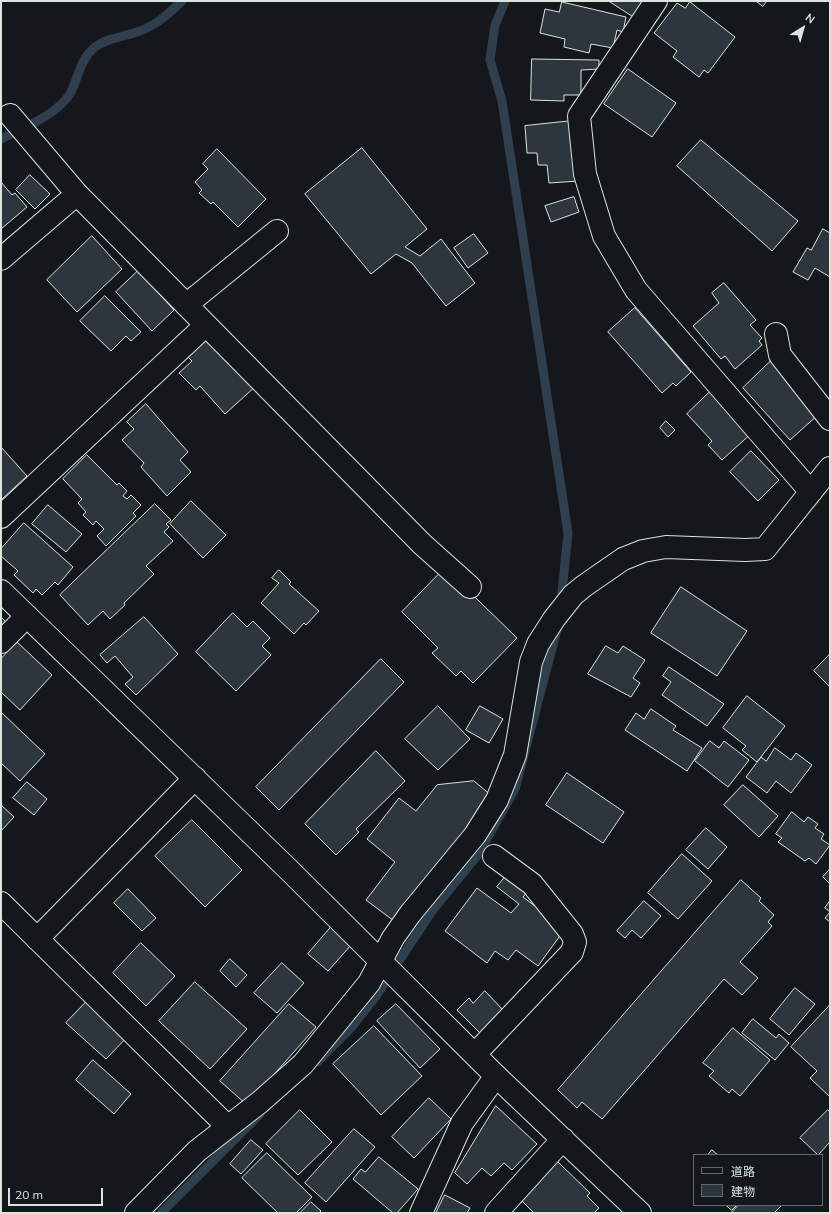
<!DOCTYPE html>
<meta charset="utf-8">
<style>
body{margin:0}
#map{position:relative;width:831px;height:1214px;overflow:hidden;background:#14181c;font-family:Mulish,"Noto Sans JP",sans-serif}
canvas{display:block}
.frame{position:absolute;inset:0;border:2px solid #d8e6dc;pointer-events:none}
.legend{position:absolute;left:693px;top:1154px;width:130px;height:52px;box-sizing:border-box;background:#14181c;border:1px solid #626a69;margin:0;padding:5px 7px;list-style:none;font-size:12px;color:#d8e6dc}
.legend li{display:flex;align-items:center;gap:8px;height:20px}
.legend b{width:20px;border:1px solid #626a69}
.north{position:absolute;left:783px;top:8px;width:40px;height:40px;-webkit-text-stroke:3px #14181c;paint-order:stroke;rotate:37deg;font-size:11px;font-weight:700;line-height:16px;text-align:center;color:#d8e6dc}
.north::after{content:'';display:block;margin:auto;width:14px;height:18px;background:#d8e6dc;clip-path:polygon(50% 0,100% 100%,50% 72%,0 100%)}
.scale{position:absolute;left:8px;top:1188px;width:95px;height:18px;box-sizing:border-box;border:2px solid #d8e6dc;border-top:0;padding-left:5px;font-size:12px;line-height:14px;white-space:nowrap;color:#d8e6dc;-webkit-text-stroke:3px #14181c;paint-order:stroke}
</style>
<div id="map">
<canvas width="831" height="1214"></canvas>
<div class="frame"></div>
<ul class="legend">
<li><b style="height:5px;background:#14181c"></b>道路</li>
<li><b style="height:11px;background:#2c363c"></b>建物</li>
</ul>
<div class="north">N</div>
<div class="scale">20 m</div>
</div>
<script>
const g = document.querySelector('canvas').getContext('2d');
g.lineJoin = 'round';
function trace(path, color, width, dash) {
  g.strokeStyle = color;
  g.lineWidth = width;
  g.lineCap = dash ? 'butt' : 'round';
  g.setLineDash(dash || []);
  g.stroke(path);
}
function fillPath(path, color) {
  g.fillStyle = color;
  g.fill(path, 'evenodd');
}
const stream = new Path2D(`
 M505,1L495,25L490,60L502,101L568,533L561,602
 M1,139C24,127 57,116 71,92C79,76 80,59 95,47C108,37 125,37 140,31C157,25 169,13 182,1
 M317,1062L350,1029L374,999L432,911L477,856L515,789L559,622
 M161,1213L260,1114`);
const building = new Path2D(`
 M609,1H645L634,17Z
 M756,1H767L763,6Z
 M562,2L626,17L623,32L617,30L613,48L591,44L589,53L564,47L565,39L540,33L545,9L559,12Z
 M690,2L735,37L708,73L704,70L699,77L673,57L677,51L654,33L677,3L685,8Z
 M532,59L599,60V69L581,70V95H564V101L531,100Z
 M628,69L676,103L652,137L604,104Z
 M572,121L579,181L549,183L547,165H538L537,153H527L525,126Z
 M701,140L798,221L772,251L677,166Z
 M362,148L427,229L405,247L420,256L441,239L475,283L446,306L412,263L396,254L371,274L305,194Z
 M217,149L266,199L238,227L213,202L211,204L199,193L202,190L195,182L208,169L203,164Z
 M30,175L50,194L35,209L16,190Z
 M1,182L12,195L15,193L27,207L1,229Z
 M574,197L579,212L551,222L545,206Z
 M823,229L830,233V277L815,268L808,280L793,272L807,248L811,250Z
 M474,234L488,253L468,268L454,248Z
 M92,236L122,269L77,312L47,280Z
 M138,271L174,310L152,331L116,292Z
 M724,283L756,320L750,325L762,338L759,341L762,345L735,369L725,356L721,359L693,326L719,303L712,293Z
 M105,296L141,332L131,341L126,336L111,351L80,321Z
 M635,308L691,372L676,386L673,383L662,393L608,332Z
 M209,338L257,385L225,414L200,386L196,390L179,373L192,361L188,357Z
 M772,360L820,413L790,440L743,388Z
 M713,389L755,430L722,460L708,445L712,441L687,414Z
 M146,404L188,452L180,460L191,472L167,496L141,467L144,463L122,440L134,429L127,422Z
 M666,421L675,430L668,437L660,428Z
 M1,447L27,476L1,500Z
 M751,451L779,480L758,501L730,472Z
 M87,455L117,485L119,483L127,491L123,496L127,499L131,495L141,505L133,513L136,516L106,546L97,536L104,529L96,521L93,525L83,515L86,512L78,503L82,499L63,479Z
 M191,501L226,535L203,558L170,524Z
 M155,504L171,520L166,524L169,527L164,532L173,541L146,566L154,574L124,603L125,605L110,619L103,611L88,625L60,595Z
 M48,505L82,534L66,552L32,524Z
 M24,523L73,567L58,585L55,582L42,595L36,589L33,593L14,575L18,571L1,556V549Z
 M445,568L517,638L473,683L461,671L456,676L432,653L438,648L402,612Z
 M279,570L291,582L289,584L319,611L306,625L304,623L294,634L261,603L279,583L272,578Z
 M681,587L747,631L717,676L651,633Z
 M233,613L247,627L253,621L270,638L262,646L271,655L236,691L196,652Z
 M1,617L8,624L1,631Z
 M144,617L178,654L136,695L125,684L133,677L115,656L107,663L100,655Z
 M17,642L52,675L20,710L1,692V659Z
 M606,646L618,653L623,646L645,660L633,678L640,683L631,697L588,674Z
 M830,654V687L814,671Z
 M381,659L404,682L279,810L256,787Z
 M669,667L724,704L707,726L662,695L671,682L663,676Z
 M747,696L785,726L757,762L742,750L746,746L723,728Z
 M438,706L470,739L438,770L405,739Z
 M480,706L503,719L489,743L466,730Z
 M651,709L676,726L673,730L702,748L687,771L625,730L636,713L644,719Z
 M1,712L45,754L20,781L1,763Z
 M710,741L719,748L724,741L749,760L728,787L695,761Z
 M775,748L791,760L796,753L812,765L791,793L776,781L767,793L746,777L761,757L766,761Z
 M376,751L405,781L356,829L359,832L336,855L305,824Z
 M567,773L624,812L603,843L546,805Z
 M474,781L492,796L394,921L366,900L395,862L367,839L399,798L416,811L437,785Z
 M27,782L47,799L34,815L13,798Z
 M743,785L778,816L759,837L724,805Z
 M1,805L14,817L1,831Z
 M792,812L804,822L808,817L818,824L815,828L824,834L821,839L830,845L816,864L809,858L805,861L778,842L782,838L776,834Z
 M192,820L242,870L205,907L155,856Z
 M706,828L727,847L708,869L686,850Z
 M682,854L712,881L678,919L648,893Z
 M518,861L539,878L523,897L565,929L538,966L516,950L508,960L495,951L487,963L445,931L477,888L511,913L519,904L497,887Z
 M830,869V884L823,877Z
 M741,880L761,898L759,901L774,915L768,922L772,926L740,962L758,978L742,995L724,979L602,1119L582,1102L577,1108L558,1090Z
 M128,889L156,918L142,931L114,903Z
 M644,901L661,916L641,938L632,930L625,938L617,931Z
 M830,901V922L825,918L830,912L825,908Z
 M332,926L352,944L328,971L308,954Z
 M141,943L175,976L146,1006L113,973Z
 M230,959L247,975L236,987L220,971Z
 M282,963L304,983L277,1013L254,993Z
 M195,982L247,1029L210,1069L159,1021Z
 M795,988L815,1004L789,1035L770,1019Z
 M485,991L504,1011L481,1034L457,1010L469,998L473,1003Z
 M90,998L130,1034L106,1059L66,1023Z
 M289,1004L316,1027L247,1105L220,1081Z
 M396,1004L440,1049L420,1068L377,1021Z
 M830,1005V1097L810,1078L817,1071L791,1047Z
 M753,1019L776,1038L779,1034L789,1043L775,1060L742,1033Z
 M374,1026L422,1076L381,1115L333,1064Z
 M733,1028L770,1060L740,1096L732,1089L729,1093L709,1076L714,1071L703,1063Z
 M93,1060L131,1094L114,1114L76,1080Z
 M429,1098L451,1119L414,1158L392,1137Z
 M496,1106L537,1144L512,1170L504,1163L491,1176L482,1168L467,1184L455,1173Z
 M300,1110L332,1142L298,1175L266,1144Z
 M828,1110L830,1112V1142L818,1155L800,1138Z
 M354,1129L375,1147L326,1202L305,1183Z
 M251,1140L263,1150L241,1174L230,1164Z
 M712,1150L718,1155H708Z
 M267,1153L312,1197L296,1213H278L242,1178Z
 M379,1157L418,1189L397,1213H393L353,1179L361,1169L365,1172Z
 M558,1162L590,1193L587,1196L599,1208L594,1213H534L521,1200Z
 M445,1195L470,1208L467,1213H436Z
 M311,1202L321,1211L319,1213H300Z
 M726,1205H737L732,1210Z
 M739,1205H782L774,1213H731Z`);
const street = new Path2D(`
 M656,1L579,116L585,174L604,236L636,290L811,492
 M10,115L77,194L422,544L470,587
 M1,259L77,194
 M186,305L277,231
 M776,334L780,355L830,419
 M1,517L206,325
 M1,591L288,869L496,1076L640,1213
 M1,642L27,616
 M1,903L227,1126
 M37,939L195,778
 M475,1054L572,952L575,942L572,934L532,884L494,856
 M136,1213L197,1151L260,1102L303,1064L369,983L393,938L410,914L475,835L497,800L515,755L531,662L538,644L554,619L573,595L584,586L623,559L643,551L666,547L745,550L765,549L830,468
 M496,1213L563,1139`);
const secondary = new Path2D(`
 M421,1213L462,1123L496,1076`);
trace(stream, '#2f3f4d', 9);
fillPath(building, '#2c363c');
trace(building, '#d8e6dc', 1);
trace(street, '#d8e6dc', 24);
trace(secondary, '#d8e6dc', 24);
trace(street, '#14181c', 22);
trace(secondary, '#14181c', 22);
</script>
